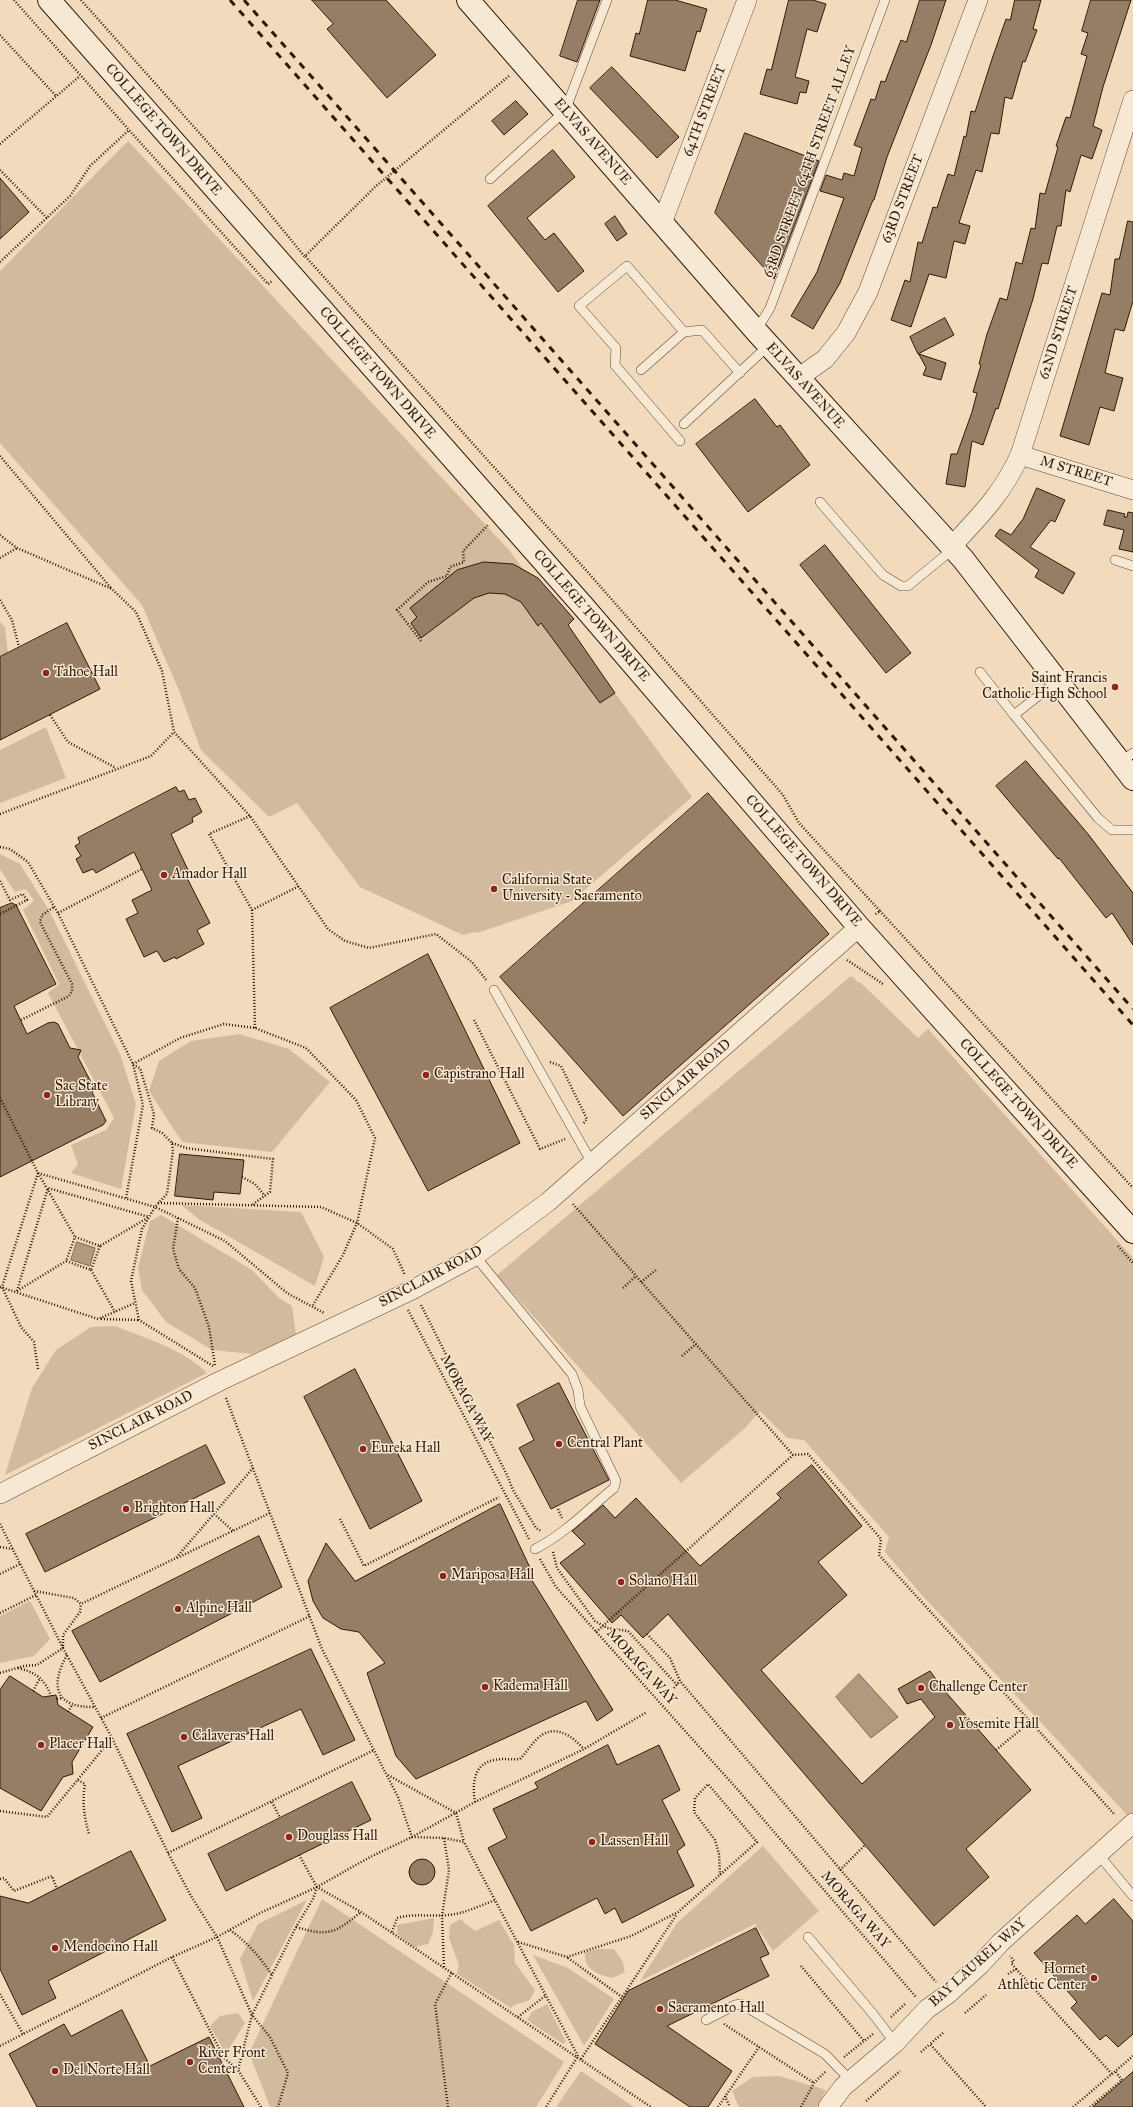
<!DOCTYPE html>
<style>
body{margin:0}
canvas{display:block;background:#f1dbbc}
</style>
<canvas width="1133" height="2107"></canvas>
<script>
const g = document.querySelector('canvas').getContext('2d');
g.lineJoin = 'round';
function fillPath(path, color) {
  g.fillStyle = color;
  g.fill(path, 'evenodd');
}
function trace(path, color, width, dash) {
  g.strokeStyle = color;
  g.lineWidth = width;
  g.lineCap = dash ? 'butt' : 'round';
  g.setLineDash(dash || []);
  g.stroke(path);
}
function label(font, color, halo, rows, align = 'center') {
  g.font = font + ' "IM FELL Great Primer",serif';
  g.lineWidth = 3;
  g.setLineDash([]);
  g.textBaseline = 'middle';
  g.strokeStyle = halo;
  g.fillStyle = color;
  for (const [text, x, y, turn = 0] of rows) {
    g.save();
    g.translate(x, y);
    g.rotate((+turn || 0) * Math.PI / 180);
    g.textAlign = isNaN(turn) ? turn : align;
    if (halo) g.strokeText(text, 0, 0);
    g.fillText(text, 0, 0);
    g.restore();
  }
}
const green = new Path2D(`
 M128,141L509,550L692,797L572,901L477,933L474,932L463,935L360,887L297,803L269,817L201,750L180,693L142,605L0,443V271Z
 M0,622L5,627L8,653L0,657Z
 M46,727L66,778L0,803V750Z
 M0,854L20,864L50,912L120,1054L136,1104L121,1189L71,1173L78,1164L71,1145L106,1130L114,1118L48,993L59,984L23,910L34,901L26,889L15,892L0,869Z
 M851,976L859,983L860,982L918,1038L928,1029L1133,1258V1813L1129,1817L921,1594L885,1552L889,1537L804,1440L787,1438L760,1411L745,1428L681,1483L497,1275Z
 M239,1034L289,1049L330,1082L272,1152L182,1142L149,1091L159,1061L191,1041Z
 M181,1205L301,1212L324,1257L315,1286L200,1220Z
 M161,1215L252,1270L279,1298L292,1306L296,1335L252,1354L212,1350L166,1322L142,1290L138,1268L150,1221Z
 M115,1326C145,1338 185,1350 207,1373L5,1475L32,1388L56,1350L91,1327Z
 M30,1601L50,1639L34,1656L0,1663V1616Z
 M763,1846L819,1911L773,1951L755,1924L640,1981L677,1923Z
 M322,1899L564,2062L536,2107H270L249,2053Z
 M307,1900L253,2001L240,1959L258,1924Z
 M434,1918L433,1932L428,1944L415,1947L397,1934V1925Z
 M460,1919L475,1931L499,1920L514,1945L515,1963L535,1990L530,2000L514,2005L511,2008L457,1974L459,1965L449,1938L450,1925Z
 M599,1949H614L622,1960L625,1972L612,1978C597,1974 584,1970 585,1952Z
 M533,1955L568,1968L614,1999L584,2046Z
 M547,2004L566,2042L563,2044L527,2020L532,2012Z
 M238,2013L245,2023L226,2054L210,2026L220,2016Z
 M581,2071L634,2107H556Z
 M779,2076L826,2090L817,2107H739L732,2091L753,2077Z`);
const water = new Path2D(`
 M77,1242L95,1248L90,1266L71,1260Z
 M859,1674L898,1717L871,1738L836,1697Z`);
const building = new Path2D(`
 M312,0H386L436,55L387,98L327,29L333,24Z
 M578,0H600L577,62L560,56Z
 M648,0H675L707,9L700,32L697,31L685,71L630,56L636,33L639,34Z
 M789,0H813L826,4L817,32L807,29L795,77L809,81L806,93L800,92L797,104L760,94L767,69L771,70Z
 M920,0H946L931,45L887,157L874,200H873L840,283L813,329L791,316L817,272L844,198L820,191L826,175L842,180L844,173L854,176L862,148L854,145L871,99L875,100L881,81L885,82L901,40L906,42Z
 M1015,0H1041L1033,29L1037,30L1025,62L1023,61L1012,99L1005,97L999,134L991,133L982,172L976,170L959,223L970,226L965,244L954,241L946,278L929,274L911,327L891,320L905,280L910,282L918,242L922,243L933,207L937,208L948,174L954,176L964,136L966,137L971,111L975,112L992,59L1006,19L1010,20Z
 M1091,0H1131L1103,87L1093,126L1102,130L1092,159L1081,155L1070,192L1066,190L1061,226H1057L1048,264L1042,263L1033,299L998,409L996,408L983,445L972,441L965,487L946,484L951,454H957L972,412L977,393L973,392L981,365L979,364L987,334L1000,298L1007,300L1016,262L1022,264L1031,228L1035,229L1040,193L1045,194L1058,147L1056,146L1066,117L1070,118L1087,56L1081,54L1088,33L1082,31Z
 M612,67L679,137L657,158L590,88Z
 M516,101L528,114L504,135L492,121Z
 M745,133L819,161L774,279L715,213Z
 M553,150L575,177L527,218L545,240L554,233L584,271L558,292L488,206Z
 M0,178L29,212L0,239Z
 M615,216L627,234L617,241L605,224Z
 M1128,221L1133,222V301L1124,331L1115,329L1105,373L1123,378L1114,411L1100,407L1089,445L1060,436L1102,293L1110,295L1115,259H1119Z
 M945,318L954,335L918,354L910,337Z
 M919,354L946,363L941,380L923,375L926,368Z
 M755,399L777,427L780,425L810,465L748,512L696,444Z
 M1037,488L1065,500L1055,522L1051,520L1030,547L1075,573L1063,594L1035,577L1039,570L995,536L1000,529L1011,535L1023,519Z
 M1108,510L1125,514L1124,517H1127L1128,512L1133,513V552L1119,549L1124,530L1104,525Z
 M825,545L911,653L886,673L800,565Z
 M484,562L513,564L538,578L574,619L568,625L615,693L600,703L541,623L538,626L521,602L505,594L489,593L474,598L421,638L411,623L417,617L410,608L457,570Z
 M67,623L100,689L0,740V657Z
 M1026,761L1088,834L1133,893V945L1112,913L1106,918L1059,858L1058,859L996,786Z
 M176,787L179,792L184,790L189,800L195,798L202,812L192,818L193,822L171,834L189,872L185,874L210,923L197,930L204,944L176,959L175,957L164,962L157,951L144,957L126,919L138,913L132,900L152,890L134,852L96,873L93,869L83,873L76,859L81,856L75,846L80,843L78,838Z
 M708,793L829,934L623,1116L500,977Z
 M12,903L16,905L56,984L14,1006L27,1034L48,1023L54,1022L58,1024L70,1048L81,1050L78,1057L95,1090L92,1092L106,1121L103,1125L0,1177V908Z
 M428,954L520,1143L428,1191L330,1008Z
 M180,1154L244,1160L240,1194L214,1192L213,1200L175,1196Z
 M355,1369L422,1501L370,1529L304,1397Z
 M559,1383L609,1480L551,1509L519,1448L534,1440L517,1405Z
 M206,1445L225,1483L45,1572L26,1534Z
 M812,1465L862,1526L818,1562L847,1595L761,1670L862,1784L935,1717L921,1699L907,1704L898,1689L930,1671L943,1689L1031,1790L966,1849L989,1877L934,1926L668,1614L643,1638L621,1615L612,1623L560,1563L585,1544L572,1531L603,1505L615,1518L636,1498L700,1566L781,1498L777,1494Z
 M500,1504L532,1572L528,1574L613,1710L597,1721L586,1701L416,1779L396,1756L367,1673L385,1663L359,1632L341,1629L323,1618L313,1601L308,1581L326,1543L355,1581Z
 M259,1536L282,1587L100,1682L72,1631Z
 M311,1649L355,1740L323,1755L301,1709L178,1766L202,1818L172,1832L127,1734Z
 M10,1676L43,1697L56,1695L58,1705L93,1727L72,1762L73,1774L63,1777L41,1811L0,1788V1690Z
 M608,1745L617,1765L659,1745L680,1790L662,1800L685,1845L677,1851L694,1886L622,1923L615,1908L605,1914L597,1898L531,1931L488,1848L507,1838L493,1809L538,1788L535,1783Z
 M352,1782L371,1820L226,1891L208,1854Z
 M131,1851L166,1920L48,1981L56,1998L22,2015L0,1969V1896L28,1903Z
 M409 1872a13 13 0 1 1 26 0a13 13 0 1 1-26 0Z
 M1114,1899L1133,1921V2034L1118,2047L1106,2035L1100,2040L1071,2008L1077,2002L1034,1953L1077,1915L1085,1924Z
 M756,1928L769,1954L760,1958L769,1976L667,2026L732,2071L708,2107H690L595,2044L628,1991Z
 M122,2010L150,2066L209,2037L244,2107H37L9,2054L64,2024L71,2036Z
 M1133,2072V2107H1093Z`);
const path = new Path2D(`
 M14,0L129,130
 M81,0L251,191L305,257
 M0,35L56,96
 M509,76L375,187L305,256L585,569L783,795L799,823L880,911L874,915
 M0,144L80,76
 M0,170L47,218
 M0,262L70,196L90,166L129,130L268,284L272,281
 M0,456L111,588
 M0,535L17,548L112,589L136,612L162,671L174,732L250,816L328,929L345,941L369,948L436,934L472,962L487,981
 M0,558L17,548
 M0,600L12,620L19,647
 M421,641L397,610L428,582L447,576L450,567L464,562L463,551L488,525
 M50,715L68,742L116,768
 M0,814L151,756L174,732
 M250,816L209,834L252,910L255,1028
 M0,847L10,849L28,862L58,913L133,1064L143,1105L126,1198
 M0,881L10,900L23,894L27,900L0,914
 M252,910L299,886
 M880,911L1133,1188
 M58,913L142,869
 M847,960L883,984
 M21,1020L69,996L72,991V984L40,922L42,915L54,907
 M474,1020L540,1149L565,1139
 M550,1062L561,1066L587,1119L583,1124
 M133,1064L180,1038L224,1024L255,1028L306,1048L356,1100L375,1138L357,1223L343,1255L313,1305
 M133,1065L140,1068L154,1114L152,1128L162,1133L172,1143L173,1151L167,1194L155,1207L142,1229L131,1281L139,1320L213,1366
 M0,1098L38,1173L75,1237
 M172,1143L186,1148L273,1159L270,1192L252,1205
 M38,1173L155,1207L178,1218L225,1241L287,1293L324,1313
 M242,1177L255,1184L265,1196
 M158,1203L321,1207L357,1223L393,1249L405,1275
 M573,1204L793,1455L808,1454L881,1539L879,1555L1115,1815
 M178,1218L173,1249L179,1269L195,1288L209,1327L215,1365
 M100,1246L91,1270L66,1261L75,1237L100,1246L149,1217
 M1118,1246L1133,1263
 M91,1270L115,1312
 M641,1282L656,1270
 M0,1287L98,1319L135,1303
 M623,1288L636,1276
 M17,1291L48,1188L149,1217
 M17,1291L66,1261
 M421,1305L507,1475L513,1490L536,1528L541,1531
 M408,1310L529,1539
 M101,1319L139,1320
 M682,1356L696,1344
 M38,1369L34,1342L21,1327L2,1287L38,1173
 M226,1398L322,1649L398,1797L412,1837L475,1802L584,1749L647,1712
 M558,1509L562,1518
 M214,1514L233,1531
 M340,1519L364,1566L499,1497
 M0,1524L63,1648
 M0,1547L13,1549
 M553,1552L557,1568L595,1621L607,1628L628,1631L677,1685
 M177,1558L270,1513
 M540,1559L556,1587L738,1790L916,1997
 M0,1574L20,1564
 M34,1591L74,1598L81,1604L176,1558L253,1468
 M0,1613L36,1595
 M596,1632L793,1455
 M647,1634L670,1658L680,1681L936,1982
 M63,1646V1635L80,1612L81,1604
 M67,1655C49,1687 56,1708 95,1707
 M18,1668C35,1672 45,1679 51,1696
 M0,1673L24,1666L37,1665L63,1648L112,1738
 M674,1688L680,1681
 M33,1691L40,1678
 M57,1699L63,1698
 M68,1712L72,1705
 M101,1718L310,1616
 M996,1750L1030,1722
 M388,1775L456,1813L464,1842
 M78,1780L85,1784C82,1802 84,1817 89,1834
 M272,1802L280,1818
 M475,1802C472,1785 473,1763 495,1760C503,1758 512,1760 520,1759C526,1753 530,1746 536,1740C553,1722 571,1735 584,1749
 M0,1811L47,1817L112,1738L168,1853L191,1896L217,1937L252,2015L270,2037L288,2073L278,2107
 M444,1838L449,1870L442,1916L444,1967
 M168,1853L374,1750
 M299,1855L317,1887L361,1912L651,2107
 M840,1870L865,1845
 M0,1879L4,1878L14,1891L52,1876L57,1889
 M296,1927C329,1937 335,1933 361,1912
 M230,1930C247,1942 260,1957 272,1975
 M392,1932L397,1918C414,1913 430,1917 447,1915C464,1914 479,1906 495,1900
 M518,1942L567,1957L631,1936L678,1912L757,1842L708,1784L695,1798L694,1812L715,1840L719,1854L720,1875
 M172,1957L224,2058L238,2070
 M568,1958L622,1997
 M801,1966L864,2041
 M1016,1969L1112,2074
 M1008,1974L1016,1969L1011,1963L1014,1961L1010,1956
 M0,1994L23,2034
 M965,2013L986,1995
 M518,2017L545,1996
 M891,2017L905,2004
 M724,2024L814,2083
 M943,2033L930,2044L986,2107
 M0,2046L172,1957L217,1937L260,1913L317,1887L370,1857L412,1837L444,1838L464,1842L578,2056L546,2107
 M921,2052L930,2044
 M844,2057L873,2034
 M581,2059L677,1914
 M725,2096L730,2107
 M866,2101L900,2071
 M261,2107L238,2070L252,2015L296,1927L313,1899L317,1887
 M448,2107L435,2004L452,1972
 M718,2107L759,2047
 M801,2107L814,2083L826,2071
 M1073,2107L1133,2056
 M1090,2107L1122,2080L1115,2071`);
const lane = new Path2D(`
 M490,179L565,111L607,0
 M756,331L770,308L885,0
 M641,370L684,332L702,330L740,373
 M684,424L769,345
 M680,441L615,365L616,348L579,306L627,266L684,332
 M820,502L883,575L901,586H908L953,549
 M1115,560L1133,566
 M980,672L1014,715
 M1057,681L1014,715L1098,818L1112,830H1133
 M1121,761L1133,753
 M494,990L592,1163
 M475,1256L572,1374L578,1390L580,1406L616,1481L614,1488C588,1509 565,1534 535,1549
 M1098,1854L1133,1896
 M808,1937L873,2014L895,2043
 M706,2020L735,2005L741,2004L825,2054L851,2081`);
const street = new Path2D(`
 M662,223L747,0
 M798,378L825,359L846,333L868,292L978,0
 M1020,455L1133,490
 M951,547C979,517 1003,493 1020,455L1133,100
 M0,1494L220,1381L412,1290L475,1256L548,1202L859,927
 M828,2107L843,2087L895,2043L927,2009L948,1994L980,1965L1000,1943L1133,1823`);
const secondary = new Path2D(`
 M49,0L583,606L859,927L1133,1232
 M468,0L756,331L963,559L1133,779`);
const rail = new Path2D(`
 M230,0L1133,1025
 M244,0L1133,1009`);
const markers = [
 [46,673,4,"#8f2418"],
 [1115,687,4,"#8f2418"],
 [164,875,4,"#8f2418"],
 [494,889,4,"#8f2418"],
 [426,1075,4,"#8f2418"],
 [47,1095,4,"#8f2418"],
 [559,1444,4,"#8f2418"],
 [363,1449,4,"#8f2418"],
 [126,1509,4,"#8f2418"],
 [443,1576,4,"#8f2418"],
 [621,1582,4,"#8f2418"],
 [178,1609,4,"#8f2418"],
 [485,1687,4,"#8f2418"],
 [921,1688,4,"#8f2418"],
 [950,1725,4,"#8f2418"],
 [184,1737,4,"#8f2418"],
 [41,1745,4,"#8f2418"],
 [289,1837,4,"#8f2418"],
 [592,1842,4,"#8f2418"],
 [55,1948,4,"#8f2418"],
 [1094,1978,4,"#8f2418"],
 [660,2009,4,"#8f2418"],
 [190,2062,4,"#8f2418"],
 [55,2071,4,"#8f2418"]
];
const streetNames = [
 ["64TH STREET",705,111,-69],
 ["COLLEGE TOWN DRIVE",163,130,49],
 ["ELVAS AVENUE",592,142,49],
 ["63RD STREET 64TH STREET ALLEY",810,162,-70],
 ["63RD STREET",903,199,-69],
 ["62ND STREET",1059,333,-72],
 ["COLLEGE TOWN DRIVE",377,373,49],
 ["ELVAS AVENUE",805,386,48],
 ["M STREET",1076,472,17],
 ["COLLEGE TOWN DRIVE",591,616,49],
 ["COLLEGE TOWN DRIVE",803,861,49],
 ["SINCLAIR ROAD",686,1080,-41],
 ["COLLEGE TOWN DRIVE",1018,1104,48],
 ["SINCLAIR ROAD",431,1277,-28],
 ["MORAGA WAY",466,1399,62],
 ["SINCLAIR ROAD",141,1421,-27],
 ["MORAGA WAY",641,1667,48],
 ["MORAGA WAY",855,1910,49],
 ["BAY LAUREL WAY",978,1963,-42]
];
const poiNames = [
 ["Tahoe Hall",54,673],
 ["Saint Francis",1107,679,"right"],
 ["Catholic High School",1107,695,"right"],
 ["Amador Hall",172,875],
 ["California State",502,881],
 ["University - Sacramento",502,897],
 ["Capistrano Hall",434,1075],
 ["Sac State",55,1087],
 ["Library",55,1103],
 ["Central Plant",567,1444],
 ["Eureka Hall",371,1449],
 ["Brighton Hall",134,1509],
 ["Mariposa Hall",451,1576],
 ["Solano Hall",629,1582],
 ["Alpine Hall",186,1609],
 ["Kadema Hall",493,1687],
 ["Challenge Center",929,1688],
 ["Yosemite Hall",958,1725],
 ["Calaveras Hall",192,1737],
 ["Placer Hall",49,1745],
 ["Douglass Hall",297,1837],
 ["Lassen Hall",600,1842],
 ["Mendocino Hall",63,1948],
 ["Hornet",1086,1970,"right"],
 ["Athletic Center",1086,1986,"right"],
 ["Sacramento Hall",668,2009],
 ["River Front",198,2054],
 ["Center",198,2070],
 ["Del Norte Hall",63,2071]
];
fillPath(green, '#d1ba9d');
fillPath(water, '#b0997e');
trace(water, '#7e664e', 1);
fillPath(building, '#957e65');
trace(building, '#321907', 1);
trace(lane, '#624a34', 10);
trace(street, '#624a34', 20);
trace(secondary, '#321907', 24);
trace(path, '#321907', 2.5, [1, 2]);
trace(lane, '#f6e8d3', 9);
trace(street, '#f6e8d3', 19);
trace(secondary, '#f6e8d3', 22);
trace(rail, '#321907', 3, [7, 7]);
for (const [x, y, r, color] of markers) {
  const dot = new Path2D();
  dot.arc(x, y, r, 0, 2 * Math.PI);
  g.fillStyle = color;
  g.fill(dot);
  trace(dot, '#f6e8d3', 1.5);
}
label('14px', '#321907', '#f6e8d3', streetNames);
label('14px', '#321907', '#f6e8d3', poiNames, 'left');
</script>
